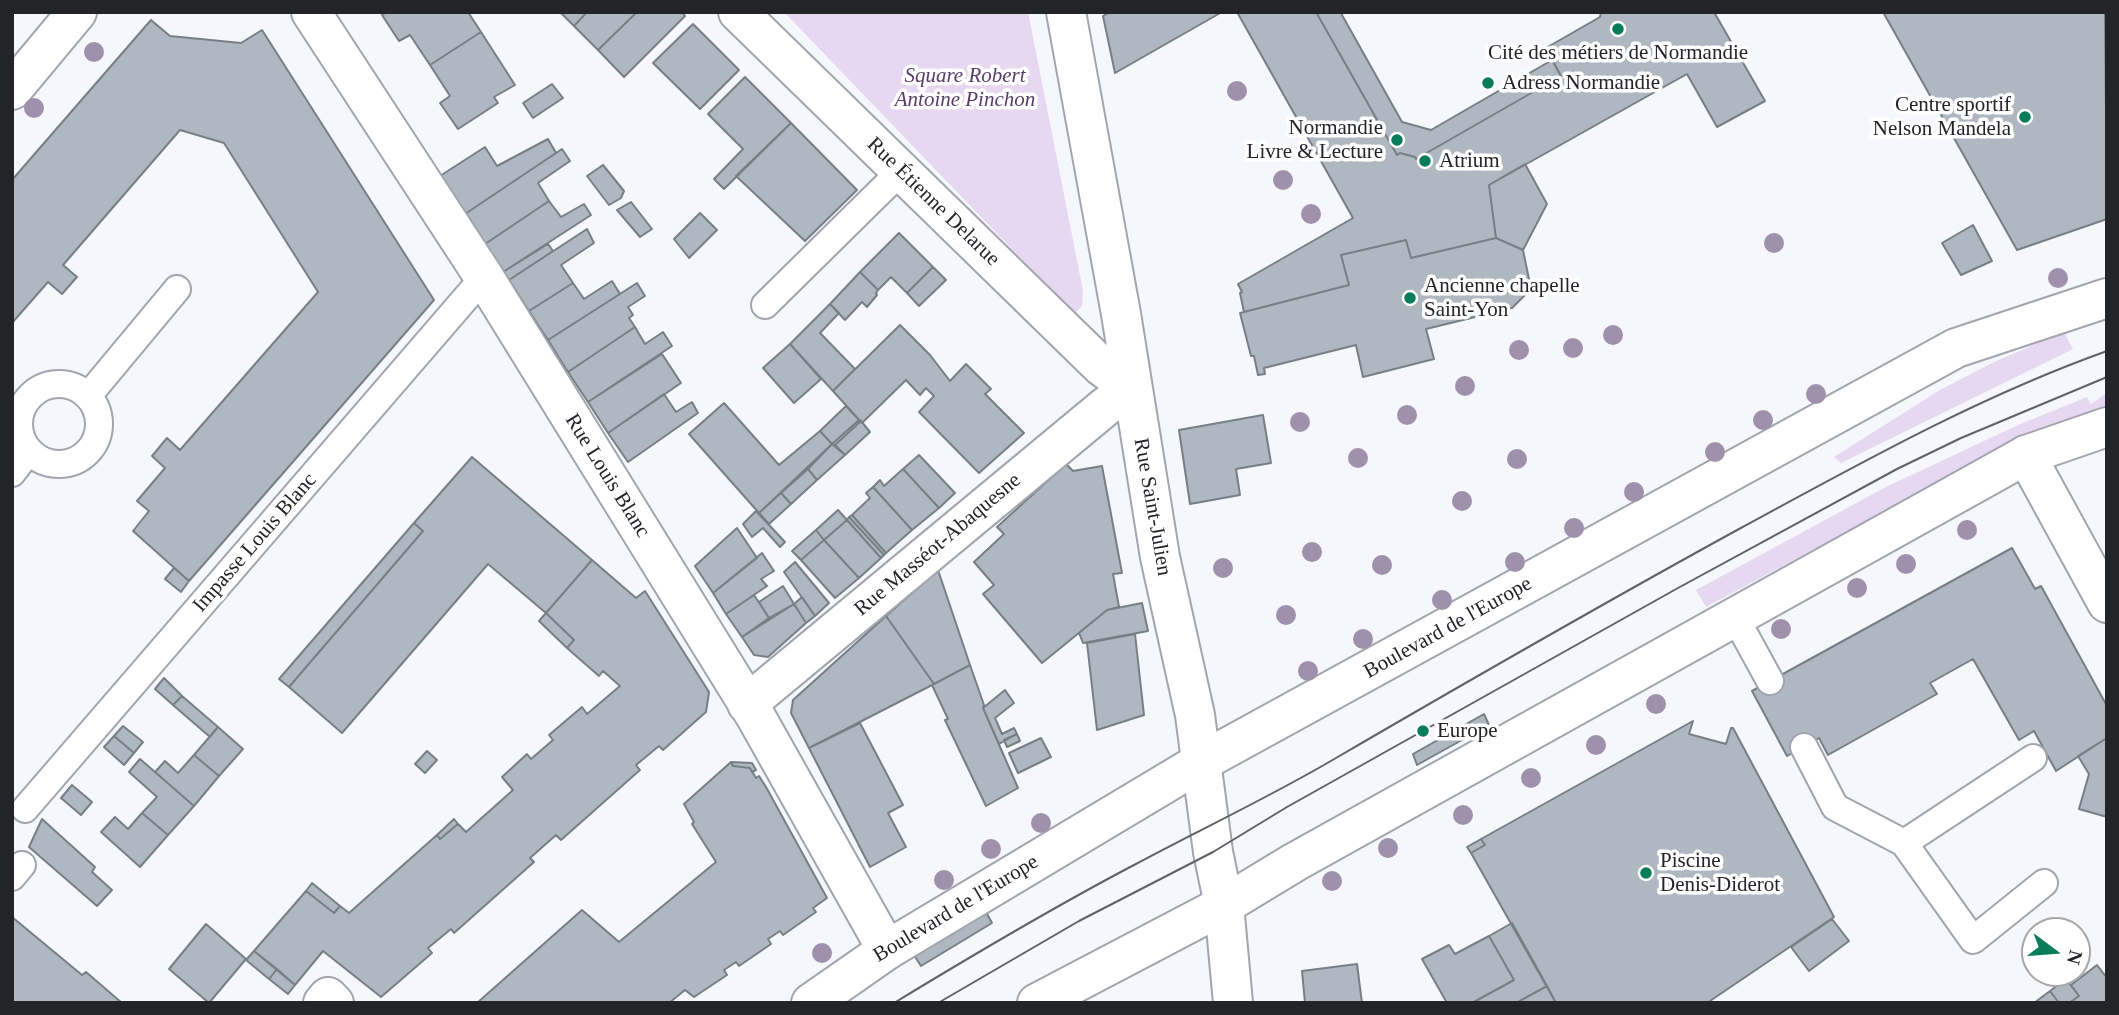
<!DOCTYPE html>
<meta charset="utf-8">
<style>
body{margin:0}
#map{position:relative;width:2119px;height:1015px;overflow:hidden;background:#f5f7fd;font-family:"Times New Roman",serif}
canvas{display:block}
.frame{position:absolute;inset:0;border:14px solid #222428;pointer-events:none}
.north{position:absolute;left:2021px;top:917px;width:70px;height:70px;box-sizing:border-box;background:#fff;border:2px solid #a7a7a9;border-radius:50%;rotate:106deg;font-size:19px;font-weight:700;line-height:28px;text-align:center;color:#222428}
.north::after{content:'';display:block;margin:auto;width:24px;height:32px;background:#067c58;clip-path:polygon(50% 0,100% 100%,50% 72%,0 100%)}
</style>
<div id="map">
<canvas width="2119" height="1015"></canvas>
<div class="frame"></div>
<div class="north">N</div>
</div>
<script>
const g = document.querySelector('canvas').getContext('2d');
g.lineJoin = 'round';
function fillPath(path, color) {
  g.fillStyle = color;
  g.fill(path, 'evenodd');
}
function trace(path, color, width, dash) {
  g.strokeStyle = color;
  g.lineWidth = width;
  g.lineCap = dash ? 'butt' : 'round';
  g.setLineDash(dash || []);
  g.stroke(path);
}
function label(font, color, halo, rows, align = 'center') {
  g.font = font + ' "Times New Roman",serif';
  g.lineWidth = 7;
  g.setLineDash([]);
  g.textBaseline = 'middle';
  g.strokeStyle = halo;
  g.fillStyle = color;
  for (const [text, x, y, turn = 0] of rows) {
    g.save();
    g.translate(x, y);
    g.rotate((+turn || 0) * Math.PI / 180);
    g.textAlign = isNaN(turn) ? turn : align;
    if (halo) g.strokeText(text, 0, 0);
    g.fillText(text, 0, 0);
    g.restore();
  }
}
const green = new Path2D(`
 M784,12H1028L1083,291L1082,306L1075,313L1056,295Z
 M2064,332L2073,349L1841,463L1834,457L1940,390L1994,362Z
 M2105,394L2107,410L1919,493L1706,607L1696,590L1886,487L2018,425L2087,397L2091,404Z`);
const building = new Path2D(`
 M387,12H468L481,32L430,65L410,35L399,41L382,15Z
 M560,12H587L574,26Z
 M587,12H637L598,50L574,26Z
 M637,12H682L685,16L624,77L598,50Z
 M1110,12H1222L1115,73L1103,16Z
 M1237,12H1316L1397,155L1400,153L1415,157L1416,159L1561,76L1546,48L1600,17L1601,12H1714L1765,101L1717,127L1687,74L1489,185L1496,238L1411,258L1406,240L1341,255L1349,285L1244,312L1240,293L1242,292L1238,284L1353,218Z
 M1316,12H1342V15L1402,122L1431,130L1552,60L1561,76L1416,159L1415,157L1400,153L1397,155Z
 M1883,12H2105L2107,219L2017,250Z
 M151,20L170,36L241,43L262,30L434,300L189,581L133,531L149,511L137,501L165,468L152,456L167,438L180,450L318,292L224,143L180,130L63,265L77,277L62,294L48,282L12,323V180Z
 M693,24L739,70L700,109L653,63Z
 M481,32L515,85L494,97L498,103L458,129L440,103L450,96L430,65Z
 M745,77L791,123L724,189L714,179L743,149L708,114Z
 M552,84L563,98L533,118L523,103Z
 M791,123L857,190L805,241L736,176Z
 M548,139L556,153L465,214L440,176L485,147L497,166Z
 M562,149L570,161L538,183L549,201L485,244L465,214Z
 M1525,164L1547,204L1523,250L1496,238L1489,185Z
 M603,165L624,191L621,198L609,205L587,176Z
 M549,201L561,217L584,204L591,215L503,272L485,244Z
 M631,202L652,229L640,237L617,210Z
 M700,213L717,230L689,258L674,239Z
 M1973,225L1992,261L1961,275L1942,243Z
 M587,229L594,243L561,265L573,283L529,311L509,280Z
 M899,233L933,267L907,293L891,277L878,290L860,272Z
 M1496,238L1523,250L1531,289L1512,308L1426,329L1434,359L1363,377L1356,345L1264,368L1265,374L1258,375L1254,356H1251L1240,313L1349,285L1341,255L1406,240L1411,258Z
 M548,244L553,251L509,280L503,272Z
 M933,267L946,280L919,306L907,293Z
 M860,272L878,290L876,293L877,295L867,307L862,302L845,320L830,304Z
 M612,281L620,294L548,340L529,311L573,283L584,299Z
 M637,283L645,296L628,307L633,315L629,318L635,327L568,372L548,340Z
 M830,304L839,313L820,333L855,369L833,391L790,344Z
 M900,325L930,355L950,381L966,364L991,389L985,394L1024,433L979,473L919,412L934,396L926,388L920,395L906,380L862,423L833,391Z
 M635,327L645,344L663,332L672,346L588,402L568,372Z
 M790,344L821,379L794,403L763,368Z
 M662,354L681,383L608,433L588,402Z
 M664,394L676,412L692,402L698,413L628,462L608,433Z
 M724,403L779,465L820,431L832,444L759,513L689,434Z
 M846,406L859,420L832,444L820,431Z
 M1263,415L1271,463L1236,469L1240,495L1190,504L1179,430Z
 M859,420L861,421L835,445L832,444Z
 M861,421L870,432L845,455L835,445Z
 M832,444L845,455L817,480L808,469Z
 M919,455L955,493L939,508L903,469Z
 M472,457L592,560L546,613L488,564L342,733L289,687L423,531L414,523Z
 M1066,464L1073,471L1102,466L1122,573L1113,574L1119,607L1107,610L1042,663L983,594L994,585L974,562L1004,534L997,527Z
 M808,469L817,480L791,504L781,493Z
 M903,469L939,508L912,530L873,487L880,480L884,486Z
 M873,487L912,530L886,553L852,515L870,498L866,493Z
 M781,493L791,504L769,524L759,513Z
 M838,510L847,520L824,540L816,530Z
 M756,511L785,542L780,547L763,528L752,537L743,524Z
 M852,515L886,553L884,555L849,517Z
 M849,517L884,555L881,558L847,520Z
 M847,520L881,558L859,578L824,540Z
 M414,523L423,531L289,687L279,679Z
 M737,528L757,558L713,593L695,566Z
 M816,530L824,540L801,560L792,551Z
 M824,540L859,578L835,598L801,560Z
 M2012,548L2035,589L2041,586L2107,706V738L2056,771L2034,731L2019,740L1973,659L1930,683L1937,694L1828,755L1819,738L1787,756L1752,691Z
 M762,553L774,571L761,579L767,586L726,614L713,593Z
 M592,560L636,598L645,591L709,692L706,712L663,750L659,746L636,765L640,770L561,840L556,835L530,858L534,862L454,933L451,929L428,948L432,953L381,997L323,951L295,985L254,951L306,891L334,913L340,906L349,913L437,835L440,839L458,824L466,832L513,790L502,777L527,754L531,759L553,740L549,735L582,707L587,714L620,686L603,671L599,676L567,648L574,640L546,613Z
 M795,562L829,603L815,616L784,572Z
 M174,568L189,581L181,592L165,579Z
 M938,570L970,665L934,684L886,616Z
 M783,586L794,604L769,618L759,602Z
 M754,595L769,618L742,637L726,614Z
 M802,597L815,616L806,623L794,604Z
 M1142,603L1148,631L1083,643L1079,633L1107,610Z
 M794,604L806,623L768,657L754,655L742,637Z
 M546,613L574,640L567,648L539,621Z
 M886,616L934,684L809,748L791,713L793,700Z
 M1135,634L1144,715L1097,730L1087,643Z
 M970,665L984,705L983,708L1018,788L986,806L945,720L948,719L932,685Z
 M164,678L182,696L173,705L155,689Z
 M1005,690L1014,703L995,718L1002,734L1014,728L1017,734L999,744L983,708Z
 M182,696L218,727L210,737L173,705Z
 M1484,714L1489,725L1417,765L1413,754Z
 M1693,721L1689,734L1726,744L1731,728H1733L1834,917L1707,1003H1556L1471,853L1485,845L1481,839Z
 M860,723L903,805L888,813L906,847L870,867L809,748Z
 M123,726L143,742L134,753L114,736Z
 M218,727L243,749L219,776L194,755Z
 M1017,734L1020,741L1007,747L1004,740Z
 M114,736L134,753L124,765L104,747Z
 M1041,738L1051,757L1018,773L1009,753Z
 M2107,738V817L2079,809L2089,774L2078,756Z
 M427,751L437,760L425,773L415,764Z
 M194,755L219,776L194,806L155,772L165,761L178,773Z
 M140,759L194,806L168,835L142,813L157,797L129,772Z
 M731,762L752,763L756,770L752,772L750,768L733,766Z
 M731,762L733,766L750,768L756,778L759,776L766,787L827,898L813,908L816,912L783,935L780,931L768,939L771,944L739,966L736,962L724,970L727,975L694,997L685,990L669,1003H477L582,910L619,942L716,862L692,824L694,822L684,804Z
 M72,785L92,802L81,815L61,798Z
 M142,813L168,835L140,867L101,832L115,817L128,829Z
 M42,819L95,867L92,872L112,890L97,906L29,847Z
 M454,819L458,824L440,839L437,835Z
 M1481,839L1485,845L1471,853L1467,847Z
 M312,883L340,906L334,913L306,891Z
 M986,912L992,923L921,966L914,955Z
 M12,917L82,975L86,972L122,1003H12Z
 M1832,919L1849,941L1809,971L1791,947Z
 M1512,923L1547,986L1516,1003H1472L1514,980L1489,936Z
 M206,924L246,959L209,1003L169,969Z
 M1489,936L1514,980L1472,1003H1447L1422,959L1449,945L1455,954Z
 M254,951L277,969L269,979L246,960Z
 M1357,964L1362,1003H1305L1302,971Z
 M2097,965L2107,978V1003H2069L2079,996L2071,985Z
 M277,969L295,985L288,994L269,979Z
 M2066,979L2079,996L2069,1003H2059L2050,991Z
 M1547,986L1556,1003H1516Z
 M2050,991L2059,1003H2034Z`);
const lane = new Path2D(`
 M765,305L901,171
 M19 424a40 40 0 1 1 80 0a40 40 0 1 1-80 0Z
 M88,396L177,289
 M12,473L29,451
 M1735,617L1770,681
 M1804,747L1835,807L1904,843L2033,758
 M25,809L484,277
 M1904,843L1973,940L2044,883
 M12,877L22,865`);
const street = new Path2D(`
 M311,12L484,277L756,717L887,950
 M738,12L1101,366L1131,388L1105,407L747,704
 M12,90L77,12
 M2026,455L2107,603
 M323,1003L328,997L334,1003`);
const secondary = new Path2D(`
 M1066,12L1121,314L1160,557L1195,715L1213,852L1224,905L1233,1003`);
const primary = new Path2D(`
 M811,1003L887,950L1201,762L1956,348L2107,298
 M1037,1003L1224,905L1295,862L2026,455L2107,427`);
const tram = new Path2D(`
 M894,1003C973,955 1052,908 1134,865C1201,829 1270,797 1336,758C1470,680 1604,603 1739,529C1859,464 1978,397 2107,351
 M938,1003L1079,921L1213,852L1287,807L1678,588L1897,469L1961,438L2107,377`);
const trees = [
 [94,52],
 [1237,91],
 [34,108],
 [1283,180],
 [1311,214],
 [1774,243],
 [2058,278],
 [1613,335],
 [1573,348],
 [1519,350],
 [1465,386],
 [1816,394],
 [1407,415],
 [1763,420],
 [1300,422],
 [1715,452],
 [1358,458],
 [1517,459],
 [1634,492],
 [1462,501],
 [1574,528],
 [1967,530],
 [1312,552],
 [1515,562],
 [1906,564],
 [1382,565],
 [1223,568],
 [1857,588],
 [1442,600],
 [1286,615],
 [1781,629],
 [1363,639],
 [1308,671],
 [1656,704],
 [1596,745],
 [1531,778],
 [1463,815],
 [1041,823],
 [1388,848],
 [991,849],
 [944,880],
 [1332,881],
 [822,953]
];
const markers = [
 [1618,29,7,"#067c58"],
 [1488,83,7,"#067c58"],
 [2025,117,7,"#067c58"],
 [1397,140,7,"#067c58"],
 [1425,161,7,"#067c58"],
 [1410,298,7,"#067c58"],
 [1423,731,7,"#067c58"],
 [1646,873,7,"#067c58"]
];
const poiNames = [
 ["Cité des métiers de Normandie",1618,53,"center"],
 ["Adress Normandie",1502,83],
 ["Centre sportif",2011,105,"right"],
 ["Nelson Mandela",2011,129,"right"],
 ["Normandie",1383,128,"right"],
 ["Livre & Lecture",1383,152,"right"],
 ["Atrium",1439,161],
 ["Ancienne chapelle",1424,286],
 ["Saint-Yon",1424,310],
 ["Europe",1437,731],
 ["Piscine",1660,861],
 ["Denis-Diderot",1660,885]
];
const parkNames = [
 ["Square Robert",965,76],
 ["Antoine Pinchon",965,100]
];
const streetNames = [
 ["Rue Étienne Delarue",933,202,44],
 ["Rue Louis Blanc",607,476,58],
 ["Rue Saint-Julien",1152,507,80],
 ["Impasse Louis Blanc",255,543,-49],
 ["Rue Masséot-Abaquesne",938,545,-40],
 ["Boulevard de l'Europe",1448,628,-29],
 ["Boulevard de l'Europe",956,909,-31]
];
fillPath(green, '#e6d8f0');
fillPath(building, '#afb8c0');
trace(building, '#777f86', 2);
trace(lane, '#a2a5af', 30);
trace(street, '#a2a5af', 42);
trace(secondary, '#a2a5af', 42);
trace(primary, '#a2a5af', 42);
trace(lane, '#fff', 26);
trace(street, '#fff', 38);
trace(secondary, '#fff', 38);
trace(primary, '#fff', 38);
trace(tram, '#606266', 2);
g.fillStyle = '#9f91ab';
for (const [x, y] of trees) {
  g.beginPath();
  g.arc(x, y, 10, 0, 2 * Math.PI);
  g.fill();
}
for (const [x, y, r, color] of markers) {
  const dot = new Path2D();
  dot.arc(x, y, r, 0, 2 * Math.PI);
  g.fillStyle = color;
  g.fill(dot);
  trace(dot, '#fff', 2.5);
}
label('21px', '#222428', '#fff', poiNames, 'left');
label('italic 21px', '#583d68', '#fff', parkNames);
label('21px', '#222428', '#fff', streetNames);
</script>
